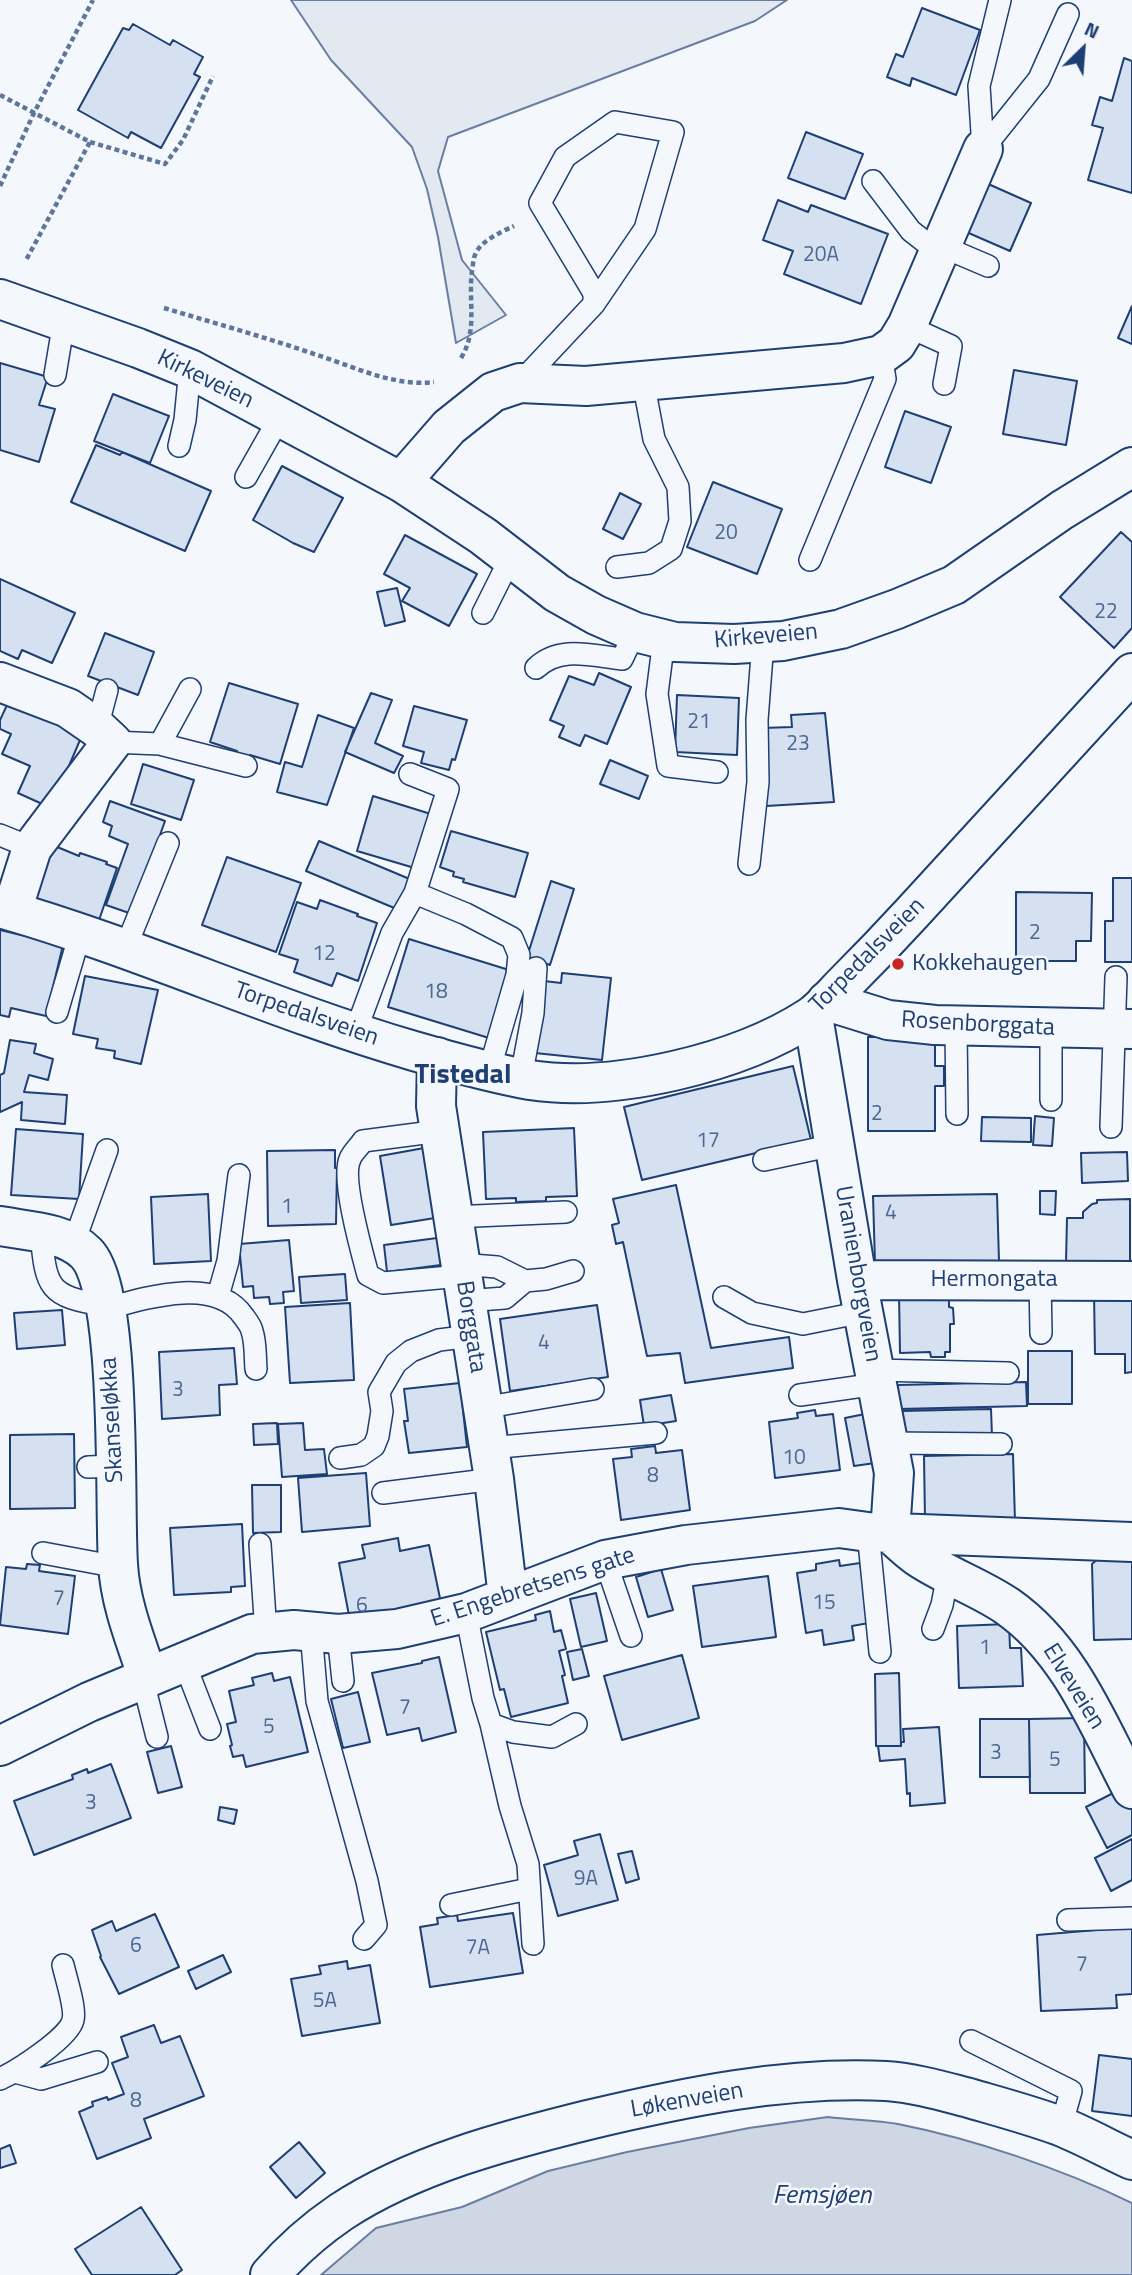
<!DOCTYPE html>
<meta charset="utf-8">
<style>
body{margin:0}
#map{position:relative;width:1132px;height:2275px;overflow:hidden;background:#f4f7fb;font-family:"Titillium Web",sans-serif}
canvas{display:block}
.north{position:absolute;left:1048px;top:14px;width:70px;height:70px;-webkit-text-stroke:5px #f4f7fb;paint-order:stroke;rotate:25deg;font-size:19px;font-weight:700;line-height:28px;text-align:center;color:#1d3f73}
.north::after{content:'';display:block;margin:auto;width:24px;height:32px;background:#1d3f73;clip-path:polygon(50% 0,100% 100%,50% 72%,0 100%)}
</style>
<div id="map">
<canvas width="1132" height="2275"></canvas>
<div class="north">N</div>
</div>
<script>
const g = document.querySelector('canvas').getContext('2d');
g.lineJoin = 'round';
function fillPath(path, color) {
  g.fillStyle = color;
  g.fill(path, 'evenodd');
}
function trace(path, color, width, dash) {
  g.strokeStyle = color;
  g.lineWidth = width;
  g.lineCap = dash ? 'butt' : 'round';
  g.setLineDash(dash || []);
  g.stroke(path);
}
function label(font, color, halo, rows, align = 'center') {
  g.font = font + ' "Titillium Web",sans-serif';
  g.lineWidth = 5;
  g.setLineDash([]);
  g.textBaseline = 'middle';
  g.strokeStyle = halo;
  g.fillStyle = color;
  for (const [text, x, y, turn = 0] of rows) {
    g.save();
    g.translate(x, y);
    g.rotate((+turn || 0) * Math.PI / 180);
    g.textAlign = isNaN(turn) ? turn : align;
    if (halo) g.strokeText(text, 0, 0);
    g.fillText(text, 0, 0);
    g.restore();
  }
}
const green = new Path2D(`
 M291,0H787L755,21L448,137L438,171L462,260L506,315L456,343L438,237L427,189L412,147L331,60Z`);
const water = new Path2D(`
 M828,2117C851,2120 875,2120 898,2124C974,2139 1062,2169 1132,2203V2275H321L376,2228L462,2207L548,2171L627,2152L749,2128Z`);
const building = new Path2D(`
 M922,8L980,30L956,95L912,78L910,86L887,77L896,54L903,57Z
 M133,24L170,45L173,40L203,57L194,74L200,77L161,148L131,132L128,138L78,110L123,28L129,30Z
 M1124,58L1132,61V193L1088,180L1103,128L1092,125L1100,97L1112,101Z
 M806,132L863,154L845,199L788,178Z
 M986,183L1031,203L1010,251L964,231Z
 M778,200L808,212L811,205L888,234L861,304L784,274L793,251L763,240Z
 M1132,306V344L1118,338Z
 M0,363L48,377L39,405L55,409L39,462L0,450Z
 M1014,370L1077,381L1066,445L1003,434Z
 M113,394L169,416L150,463L94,441Z
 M905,411L951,427L931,483L885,467Z
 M96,445L120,455L122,452L211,491L185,551L71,502Z
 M282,466L343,498L314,552L293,543L253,520Z
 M713,482L782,509L757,574L687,547Z
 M620,493L641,504L623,539L603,529Z
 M1121,532L1132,542V628L1114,648L1060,597Z
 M405,535L477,574L449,626L402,601L410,588L384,574Z
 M0,579L75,613L52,663L22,650L18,659L0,651Z
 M397,588L405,621L385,626L377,592Z
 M105,633L154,652L138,695L88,676Z
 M599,673L631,687L607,744L585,735L580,746L559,737L564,726L550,720L569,676L594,685Z
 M229,683L298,704L280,764L250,755L249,761L235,756L237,751L210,742Z
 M371,693L392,700L375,743L403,756L394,773L345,752Z
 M677,695L739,698L737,755L675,752Z
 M7,705L83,733L51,808L18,793L30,766L2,754L11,734L0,729V720Z
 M414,706L467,720L455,760L452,759L449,770L421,763L424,752L403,746Z
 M825,713L834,802L766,806L762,728L792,727L791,715Z
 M318,715L354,728L327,805L277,792L285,762L302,767Z
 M610,760L648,776L639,799L600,784Z
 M143,764L194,780L181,820L131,804Z
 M373,796L434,815L418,869L357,851Z
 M110,801L165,821L132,914L106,905L128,844L109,836L112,826L103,822Z
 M451,831L528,853L515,897L463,882L464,879L453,876L454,872L440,867Z
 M319,841L412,880L399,910L306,871Z
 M50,844L79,856L80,853L107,862L106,864L117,868L98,923L31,900Z
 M227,857L301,883L276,952L202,925Z
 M1113,878H1132V962H1105V921H1113Z
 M551,881L574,889L550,965L527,957Z
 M1016,892L1092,893L1091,941H1076V961H1016Z
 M320,900L358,914L357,916L377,923L358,981L337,973L332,986L294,972L298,960L279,954L297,902L317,909Z
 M0,930L63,945L46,1016L11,1008L9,1017L0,1015Z
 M409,939L509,970L489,1038L388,1007Z
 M562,973L611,978L602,1060L535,1053L544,981L561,983Z
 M85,976L158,990L141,1064L114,1058L115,1051L96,1048L98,1039L73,1034Z
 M868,1037H935V1066H944V1086H935V1131H868Z
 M10,1040L36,1044L34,1053L53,1059L48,1080L29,1075L24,1092L67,1095L65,1124L21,1120L22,1102L0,1112V1075L4,1073Z
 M793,1066L811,1140L642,1180L624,1107Z
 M1035,1116L1054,1118L1052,1146L1033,1145Z
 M982,1117L1031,1118V1142L981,1141Z
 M574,1128L577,1196L546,1197V1201L516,1202V1198L486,1199L483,1132Z
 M16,1129L83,1134L79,1199L11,1195Z
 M424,1148L435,1218L391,1225L380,1156Z
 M335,1150V1168H337L336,1224L268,1226L267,1151Z
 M1127,1152L1128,1181L1082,1183L1081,1153Z
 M676,1185L711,1348L789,1337L793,1368L685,1383L680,1353L647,1356L623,1242L616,1244L612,1225L619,1223L613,1199Z
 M1040,1191H1056L1055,1215L1040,1214Z
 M208,1194L211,1261L154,1264L151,1197Z
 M997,1194L999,1261L875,1263L873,1196Z
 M1130,1199V1262H1066L1067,1218H1083V1212L1092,1204L1097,1203V1200Z
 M437,1238L441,1265L387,1272L384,1245Z
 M289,1240L294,1291L283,1292L284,1303L270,1304L269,1297L254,1298L253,1286L243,1287L239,1244Z
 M345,1274L347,1300L301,1303L299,1277Z
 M949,1293V1307L953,1308L954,1324H950V1352H945V1357H931L930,1352L900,1353L899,1294Z
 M1094,1293H1132V1372L1125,1373V1354H1095Z
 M350,1303L354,1380L290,1383L285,1307Z
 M597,1305L608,1377L510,1391L500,1319Z
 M62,1310L65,1345L17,1349L14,1313Z
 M234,1348L237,1384L219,1385L220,1415L162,1419L159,1352Z
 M1028,1351H1072V1404H1028Z
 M1026,1382L1027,1406L899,1409L898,1385Z
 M460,1383L467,1447L409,1453L404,1421H408L404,1389Z
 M671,1395L676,1421L644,1426L640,1400Z
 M991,1409L992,1436L903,1438L902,1411Z
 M815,1410L816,1416L833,1414L840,1470L775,1478L769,1422L798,1418L797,1413Z
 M865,1414L875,1463L854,1466L845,1418Z
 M277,1423L278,1444L254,1445L253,1424Z
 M303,1423L305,1450L324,1449L327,1474L282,1477L278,1424Z
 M74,1434L75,1508L10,1509V1435Z
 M655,1446L656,1453L682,1450L690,1510L621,1520L613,1459L632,1457L631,1449Z
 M1013,1454L1015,1521H925L924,1456Z
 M366,1473L370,1526L302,1532L298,1478Z
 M252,1485H281V1532L253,1533Z
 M242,1524L245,1586L231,1587V1592L174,1595L170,1528Z
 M398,1538L400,1551L429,1545L442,1608L351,1626L339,1563L365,1558L362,1545Z
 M1101,1556L1132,1557V1639L1094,1640L1092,1564Z
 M839,1560L840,1566L860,1563L869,1623L852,1626L854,1640L824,1645L822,1630L806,1633L797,1573L816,1570V1564Z
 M27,1564L40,1565L39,1571L75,1576L68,1634L0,1625L6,1567L26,1569Z
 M661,1569L673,1610L648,1617L636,1577Z
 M768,1576L776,1637L702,1647L693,1586Z
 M596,1593L607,1641L581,1647L570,1599Z
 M550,1611L554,1632L561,1630L566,1649L559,1651L565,1675L562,1676L568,1703L511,1717L504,1689L500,1690L486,1632L536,1620L535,1615Z
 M1009,1624L1010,1648H1021L1023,1686L959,1688L957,1626Z
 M582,1649L589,1676L573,1680L567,1652Z
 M682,1655L699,1718L622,1740L604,1676Z
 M439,1657L456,1732L422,1741L419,1728L387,1735L372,1673L422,1663V1661Z
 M272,1673L274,1681L290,1677L308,1752L246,1767L243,1755L233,1757L230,1746L232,1745L227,1724L236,1722L229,1691L254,1685L252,1678Z
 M899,1673L901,1746H876L875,1674Z
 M358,1692L370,1742L343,1748L331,1699Z
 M1084,1718L1085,1793H1030L1029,1719Z
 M980,1719H1029L1030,1777H980Z
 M939,1727L945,1803L910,1806V1793L907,1794L905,1759L880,1761L878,1746H901V1742H904L903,1729Z
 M171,1746L182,1787L158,1793L147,1752Z
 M111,1764L131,1818L34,1855L14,1801L73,1779L72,1775L87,1769L88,1773Z
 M1123,1788L1132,1804V1835L1107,1848L1086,1807Z
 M220,1807L237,1810L234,1824L218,1820Z
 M600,1834L618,1900L558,1916L544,1865L578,1855L574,1841Z
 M1132,1839V1880L1111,1891L1095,1858Z
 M632,1851L639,1879L626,1883L618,1854Z
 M513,1913L523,1973L430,1987L420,1927L438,1924L437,1918L457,1915L458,1921Z
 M155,1914L179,1967L119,1994L100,1957L101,1956L92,1930L112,1921L116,1931Z
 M1132,1927V1994L1116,1995L1117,2008L1041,2011L1037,1935Z
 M223,1955L231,1972L196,1989L188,1971Z
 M347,1961L348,1969L370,1965L380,2023L302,2036L291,1979L321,1974L319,1966Z
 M154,2025L161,2043L180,2036L204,2096L144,2119L151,2138L97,2159L79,2112L93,2106L92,2102L107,2097L108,2100L124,2094L112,2063L128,2057L121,2037Z
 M1099,2055L1132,2059V2116L1092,2111Z
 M299,2142L325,2173L296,2198L270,2167Z
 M10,2145L16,2163L0,2168V2149Z
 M141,2207L182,2270L175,2275H92L75,2249Z`);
const path = new Path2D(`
 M0,95L90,142L25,262
 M90,142L165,164L183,140L213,76
 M0,186L34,113L93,0
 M164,308C214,323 265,337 314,354C353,366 393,387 434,382
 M461,358C478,331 468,301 472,271C473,267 473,259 475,255C480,241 501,232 514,226`);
const lane = new Path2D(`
 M983,149L1039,79L1068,14
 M983,149L979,86L1000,0
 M873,181L911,231L938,252
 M941,246L988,266
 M907,326L951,346L944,384
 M55,375L64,321
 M520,383L594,304L645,229L673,132L615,122L565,157L540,203L594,293V304
 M179,446L185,420L190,369
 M246,477L280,417
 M810,560L885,379L881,355
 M617,567L649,563L671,549L680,521L678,487L654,439L643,381
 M483,613L511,557
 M664,639L657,694L668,766L717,772
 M536,668C560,645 592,656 622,659L635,632
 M97,728L107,690
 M112,742L160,744L246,766
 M160,744L190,689
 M0,835L32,848
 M749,864L758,782L757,720L763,642
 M415,893L466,914L512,938L519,955L517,975L489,1071
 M125,949L168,843
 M57,1012L80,934
 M956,1026L957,1114
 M355,1033L392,933L415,893L448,789L410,774
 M521,1077L533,1013L536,968
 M1051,1100V1029
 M1111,1127L1116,977
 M440,1131L363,1141C359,1147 352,1153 350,1159C341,1178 362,1253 368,1275L383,1283L461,1276
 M764,1160L834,1145
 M452,1217L566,1212
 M41,1233C46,1288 48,1297 105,1305
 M73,1245L107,1150
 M459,1264L497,1267L525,1281
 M1040,1280L1041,1333
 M218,1296L228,1261L239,1175
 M724,1297L752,1313L803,1324L863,1312
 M465,1301L505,1298L525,1281L546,1279L573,1271
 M106,1309C145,1298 216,1275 244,1317C247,1321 251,1326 252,1331C256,1343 255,1357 256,1369
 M874,1370L1008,1373
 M800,1395L877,1384
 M482,1408L593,1389
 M888,1443L1001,1444
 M489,1448L656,1433
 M340,1458L361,1455L374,1446L378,1436L382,1411L379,1392L396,1363L411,1351L439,1340L471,1336
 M88,1467L116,1466
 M383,1493L494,1479
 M868,1532L880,1652
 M260,1544L266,1633
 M43,1553L118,1567
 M605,1560L631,1636
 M466,1613L483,1698L491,1724L510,1806L528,1864L533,1944
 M933,1629L942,1605L948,1574
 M311,1631L317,1701L367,1881L376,1925L364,1939
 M338,1634L343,1681
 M184,1662L210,1729
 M143,1681L157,1737
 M491,1724L513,1732L552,1737L576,1724
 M451,1905L529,1889
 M1068,1920L1132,1918
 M971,2041L1071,2091L1061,2127
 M15,2072L41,2079L97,2062
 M0,2079C17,2071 69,2038 73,2020C76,2009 66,1978 63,1965`);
const street = new Path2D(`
 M401,482L449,427L493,392L520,383L586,386L844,363L881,355L896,344L907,326L983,149
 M0,682L68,708L97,728L112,742L32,848L12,911
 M827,1001L888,1020L935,1025L1132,1029
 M813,1016L857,1280L894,1473L890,1533C899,1541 908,1550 918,1557C946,1576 979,1587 1007,1606C1069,1649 1098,1724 1132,1789
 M437,1057L436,1106L494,1479L508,1597
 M0,1226C27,1231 65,1232 86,1253C123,1290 114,1505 118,1564C120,1603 136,1642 148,1678
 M857,1280L1132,1281
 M0,1746L89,1702L252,1634L294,1630L338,1634L397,1629L466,1613L605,1560L686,1545L839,1528L868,1532L1132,1542
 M270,2275C290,2252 316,2229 341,2212C412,2165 507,2140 588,2120C685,2097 786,2076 886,2081C915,2083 942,2091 969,2098C1000,2107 1030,2115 1060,2126C1085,2136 1108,2149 1132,2160`);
const secondary = new Path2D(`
 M0,299L138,348L190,369L401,482L483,536L557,593L596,615L635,632L675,642L734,644L783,641L841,629L897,609L954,585L1062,510L1132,467
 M0,908C140,948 273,1010 414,1051C452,1062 491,1073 530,1080C614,1093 739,1063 810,1017C822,1009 833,995 843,985C867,961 890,937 912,913C986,833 1058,753 1132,673`);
const markers = [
 [898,964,7,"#c62828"]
];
const numberNames = [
 ["20A",821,256],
 ["20",726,534],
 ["22",1106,613],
 ["21",699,723],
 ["23",798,745],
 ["2",1035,934],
 ["12",324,955],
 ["18",436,993],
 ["2",877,1115],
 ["17",708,1142],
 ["1",287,1208],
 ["4",891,1214],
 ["4",544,1344],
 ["3",178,1391],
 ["10",794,1459],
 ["8",653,1477],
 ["7",59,1600],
 ["15",824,1604],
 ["6",362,1607],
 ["1",985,1649],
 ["7",405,1709],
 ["5",269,1728],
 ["3",996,1754],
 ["5",1055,1761],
 ["3",91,1804],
 ["9A",586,1880],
 ["6",136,1947],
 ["7A",478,1949],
 ["7",1082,1966],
 ["5A",325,2002],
 ["8",136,2102]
];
const streetNames = [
 ["Kirkeveien",205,380,26],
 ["Kirkeveien",766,637,-5],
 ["Torpedalsveien",868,956,-45],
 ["Torpedalsveien",306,1015,19],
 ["Rosenborggata",978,1025,3],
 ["Uranienborgveien",857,1274,80],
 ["Hermongata",994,1280],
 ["Borggata",470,1327,81],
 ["Skanseløkka",113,1420,-93],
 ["E. Engebretsens gate",533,1588,-18],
 ["Elveveien",1073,1687,58],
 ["Løkenveien",687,2101,-10]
];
const poiNames = [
 ["Kokkehaugen",912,964]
];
const waterNames = [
 ["Femsjøen",822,2197]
];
const quarterNames = [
 ["Tistedal",463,1076]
];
fillPath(green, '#e3e9f0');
trace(green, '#687fa3', 2);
fillPath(water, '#cfd7e4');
trace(water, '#687fa3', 2);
fillPath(building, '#d5e0f0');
trace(building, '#1d3f73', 2);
trace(lane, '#1d3f73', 24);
trace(street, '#1d3f73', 42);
trace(secondary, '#1d3f73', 42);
trace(path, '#5e769c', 4.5, [5, 3.5]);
trace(lane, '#f4f7fb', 21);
trace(street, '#f4f7fb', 38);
trace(secondary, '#f4f7fb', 38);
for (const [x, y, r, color] of markers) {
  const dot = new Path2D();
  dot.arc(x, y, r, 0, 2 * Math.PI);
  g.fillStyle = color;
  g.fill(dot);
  trace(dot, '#f4f7fb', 2.5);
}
label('21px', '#4b6792', null, numberNames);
label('24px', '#1d3f73', '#f4f7fb', streetNames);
label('24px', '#1d3f73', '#f4f7fb', poiNames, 'left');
label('italic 26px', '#1d3f73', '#f4f7fb', waterNames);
label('bold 28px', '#1d3f73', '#f4f7fb', quarterNames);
</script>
